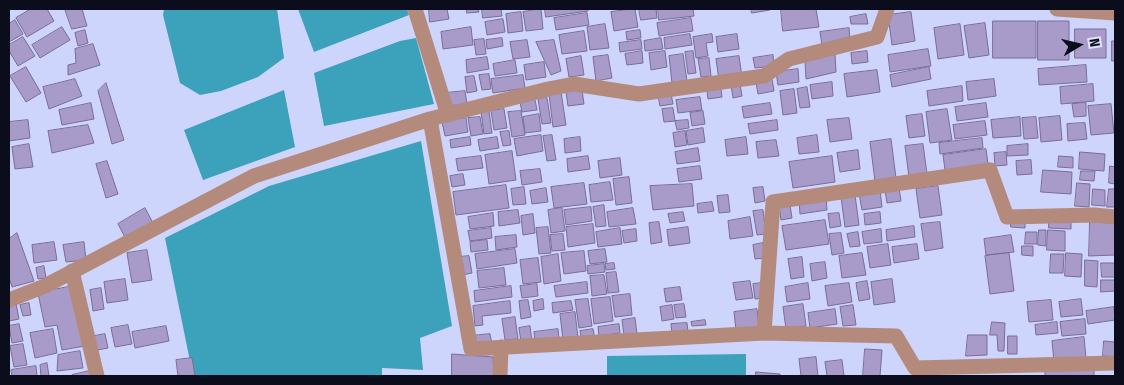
<!DOCTYPE html>
<style>
body{margin:0}
#map{position:relative;width:1124px;height:385px;overflow:hidden;background:#ced5fc;font-family:"Fira Sans Condensed",sans-serif}
canvas{display:block}
.frame{position:absolute;inset:0;border:10px solid #0b0d1d;pointer-events:none}
.north{position:absolute;left:1054px;top:20px;width:50px;height:50px;-webkit-text-stroke:4px #e0e3f7;paint-order:stroke;rotate:81deg;font-size:14px;font-weight:700;line-height:20px;text-align:center;color:#0b0d1d}
.north::after{content:'';display:block;margin:auto;width:18px;height:22px;background:#0b0d1d;clip-path:polygon(50% 0,100% 100%,50% 72%,0 100%)}
</style>
<div id="map">
<canvas width="1124" height="385"></canvas>
<div class="frame"></div>
<div class="north">N</div>
</div>
<script>
const g = document.querySelector('canvas').getContext('2d');
g.lineJoin = 'round';
function fillPath(path, color) {
  g.fillStyle = color;
  g.fill(path, 'evenodd');
}
function trace(path, color, width, dash) {
  g.strokeStyle = color;
  g.lineWidth = width;
  g.lineCap = dash ? 'butt' : 'round';
  g.setLineDash(dash || []);
  g.stroke(path);
}
const water = new Path2D(`
 M164,9H277L284,58L258,77L221,91L200,95L180,83L163,15Z
 M298,9H407L409,15L314,52Z
 M416,38L434,104L324,126L314,73L400,41Z
 M284,90L295,147L203,180L184,130Z
 M421,141L452,326L420,338L423,370L382,368V376H193L165,238L269,186Z
 M746,354V376H607V356Z`);
const building = new Path2D(`
 M31,9H47L54,21L27,37L16,18Z
 M65,9H82L87,26L72,29Z
 M429,9H447L449,19L430,22Z
 M467,9H478L479,12L467,13Z
 M482,9H501L502,16L483,18Z
 M541,9L543,29L526,31L523,12Z
 M545,9H588V11L546,17Z
 M635,9L638,27L614,31L611,12Z
 M639,9H656L657,18L641,20Z
 M658,9H693L694,16L659,20Z
 M751,9H770V10L752,13Z
 M781,9H816L819,27L783,31Z
 M521,12L523,31L508,33L506,14Z
 M911,12L915,41L892,45L888,15Z
 M587,13L589,25L556,30L554,18Z
 M866,14L868,24H851L850,17Z
 M691,18L693,31L659,36L657,23Z
 M503,19L505,32L487,35L485,22Z
 M15,20L23,34L9,42V24Z
 M993,21H1036V58H993Z
 M1038,21H1069V60H1038Z
 M985,23L989,55L969,58L964,26Z
 M605,24L609,48L590,50L587,27Z
 M960,24L964,55L938,59L934,28Z
 M62,27L70,40L40,58L32,45Z
 M471,27L473,45L443,49L441,32Z
 M849,28L850,41L822,45L820,32Z
 M1075,29H1106V58H1075Z
 M85,30L88,43L78,46L75,33Z
 M640,30L641,38L627,40L626,32Z
 M584,31L587,51L562,54L559,35Z
 M690,34L692,45L665,49L664,38Z
 M712,34L713,42L706,43L708,56L696,58L693,37Z
 M737,34L739,49L718,52L716,37Z
 M23,37L35,56L18,66L9,51V45Z
 M502,38L503,46L487,49L486,40Z
 M661,38L663,49L645,51L644,41Z
 M484,39L486,54L476,55L474,40Z
 M527,40L530,57L513,59L510,42Z
 M554,40L561,71L551,75L536,42Z
 M641,40L642,49L620,52L619,43Z
 M1112,41H1115V61H1112Z
 M93,44L100,65L68,75V65L76,63L75,49Z
 M928,49L931,66L890,72L888,55Z
 M642,51L643,63L627,65L625,54Z
 M665,51L667,67L651,70L649,53Z
 M693,51L696,73L688,74L685,52Z
 M867,51L868,62L852,64L851,53Z
 M683,54L687,81L672,83L669,56Z
 M835,54L836,72L806,79L805,61Z
 M608,55L612,78L596,81L593,57Z
 M773,55L774,66L755,68L753,58Z
 M581,56L584,75L569,77L566,59Z
 M739,56L742,77L719,80L716,59Z
 M487,57L489,69L467,73L466,60Z
 M709,58L711,76L701,77L698,59Z
 M515,60L517,73L495,76L493,64Z
 M544,62L546,77L526,80L524,65Z
 M1086,65L1087,82L1039,85L1038,69Z
 M26,67L41,93L26,102L10,76Z
 M929,67L931,79L892,87L890,75Z
 M798,69L799,82L778,85L776,72Z
 M877,70L880,92L847,97L844,74Z
 M489,74L491,89L482,90L479,75Z
 M523,75L525,88L493,93L491,79Z
 M474,76L477,91L467,93L465,77Z
 M75,79L82,96L49,109L43,87Z
 M772,79L774,91L758,94L756,82Z
 M994,79L996,96L968,100L966,82Z
 M832,82L833,96L812,99L810,85Z
 M106,83L124,140L112,144L98,91Z
 M740,84L742,96L733,98L731,85Z
 M1093,84L1094,101L1061,104L1060,87Z
 M962,86L963,101L929,106L927,91Z
 M807,87L810,107L800,108L797,89Z
 M721,89L722,97L708,99L707,91Z
 M794,89L797,113L783,115L780,91Z
 M582,90L584,104L568,106L566,92Z
 M465,91L467,104L448,106L446,93Z
 M561,92L566,125L553,127L549,94Z
 M671,94L673,104L660,106L658,96Z
 M700,97L702,110L678,113L676,100Z
 M547,98L551,123L542,124L538,99Z
 M535,100L537,110L522,112L520,102Z
 M91,103L94,119L62,125L59,110Z
 M770,103L772,114L744,118L742,107Z
 M986,103L988,117L957,121L955,107Z
 M1086,103V116L1074,117L1072,104Z
 M1111,104L1114,133L1091,135L1088,106Z
 M673,108L675,121L664,122L662,109Z
 M504,109L507,128L494,130L491,111Z
 M947,109L952,140L930,143L926,112Z
 M489,111L492,133L484,134L481,112Z
 M521,111L525,135L512,137L508,112Z
 M703,111L705,124L692,126L690,113Z
 M539,114L541,131L525,133L523,117Z
 M922,114L925,136L909,138L906,116Z
 M1060,116L1062,140L1041,142L1039,118Z
 M480,117L483,134L471,136L468,118Z
 M1020,117L1021,136L993,138L991,120Z
 M1036,117L1038,138L1024,139L1022,118Z
 M466,118L468,132L445,136L442,122Z
 M849,118L852,139L830,142L827,120Z
 M28,120L30,138L9,141V122Z
 M688,120L689,128L677,130L675,121Z
 M777,120L778,130L750,134L748,124Z
 M985,121L987,135L955,139L953,125Z
 M1085,123L1087,139L1068,141L1067,124Z
 M88,125L94,143L52,153L48,131Z
 M703,128L705,142L688,145L686,131Z
 M509,131L511,145L503,146L500,132Z
 M685,131L687,145L675,147L673,133Z
 M541,135L543,151L517,156L514,139Z
 M552,135L556,160L547,161L543,136Z
 M817,135L819,152L799,154L797,138Z
 M470,137L471,145L451,148L450,140Z
 M497,137L499,148L480,151L478,140Z
 M580,137L581,151L565,153L564,139Z
 M746,137L748,154L727,156L725,140Z
 M982,138L983,148L940,154L939,143Z
 M891,139L896,178L875,181L870,142Z
 M776,140L779,156L758,158L756,142Z
 M29,144L33,167L15,169L12,147Z
 M923,144L927,174L909,177L905,146Z
 M1028,144V155L1007,156V146Z
 M698,148L700,161L677,164L675,152Z
 M986,149L988,164L945,170L943,155Z
 M858,150L860,169L840,172L837,153Z
 M512,151L516,180L489,184L485,155Z
 M1006,152L1007,165L995,166L994,153Z
 M1080,152L1105,154L1104,171L1079,169Z
 M481,156L483,168L458,171L456,159Z
 M588,156L590,169L568,172L567,159Z
 M832,156L835,182L793,188L789,162Z
 M1059,156L1073,157V168L1058,167Z
 M620,158L622,175L600,178L598,161Z
 M1031,160L1032,174L1017,175L1016,161Z
 M107,161L118,194L106,198L96,164Z
 M700,166L702,179L679,182L677,169Z
 M1110,166L1115,167V184L1109,183Z
 M540,169L542,182L522,185L520,171Z
 M1043,170L1072,172L1071,194L1041,192Z
 M1081,171H1095L1094,181L1080,180Z
 M463,174L465,185L452,187L450,176Z
 M629,177L632,203L616,205L613,179Z
 M610,182L613,200L591,202L589,185Z
 M584,183L587,204L554,208L551,187Z
 M1077,183L1090,184L1089,207L1075,206Z
 M692,184L694,206L653,210L650,186Z
 M506,185L509,208L456,215L453,192Z
 M938,186L942,215L920,218L916,189Z
 M524,187L526,204L513,205L511,189Z
 M763,187L765,201L755,203L753,188Z
 M546,188L548,202L532,204L530,191Z
 M899,188L901,201L887,203L885,190Z
 M1093,189L1105,190V206L1092,205Z
 M1109,189H1115V207H1107Z
 M880,190L882,207L862,210L859,193Z
 M728,195L730,212L719,213L717,196Z
 M855,195L859,225L845,227L841,197Z
 M826,197L827,210L800,214L799,200Z
 M712,202L714,211L698,213L697,204Z
 M604,205L606,226L596,227L593,207Z
 M790,205L792,218L781,220L779,206Z
 M591,207L592,221L566,225L564,210Z
 M145,208L153,223L126,239L118,224Z
 M562,208L565,231L551,233L548,210Z
 M633,208L636,224L609,227L607,212Z
 M518,210L520,223L499,226L498,212Z
 M763,210L766,234L757,235L753,211Z
 M683,212L685,221L670,223L668,214Z
 M880,212L881,223L865,225L864,214Z
 M493,213L494,226L470,229L468,217Z
 M839,213L841,226L830,228L828,214Z
 M533,214L535,233L523,235L521,216Z
 M750,217L753,236L730,239L728,221Z
 M1011,217H1025V228L1011,227Z
 M1049,219H1071V229L1049,228Z
 M825,220L829,244L786,250L782,226Z
 M1090,221L1115,222V255L1089,256Z
 M659,222L662,242L651,244L649,223Z
 M940,222L943,248L925,251L921,224Z
 M593,224L595,243L568,247L566,227Z
 M914,226L915,237L887,241L886,230Z
 M548,227L551,253L539,254L536,228Z
 M688,227L690,243L669,246L667,230Z
 M491,228L492,238L470,241L468,231Z
 M620,228L622,244L598,247L596,232Z
 M636,229L637,241L624,243L622,231Z
 M881,229L882,242L864,244L862,232Z
 M1039,230H1046V246L1038,245Z
 M1048,230L1065,231V251L1047,250Z
 M858,232L860,246L850,247L847,234Z
 M1026,232H1037V244H1025Z
 M17,233L34,281L12,287L9,277V239Z
 M841,233L844,253L832,255L829,234Z
 M563,234L565,250L552,251L550,235Z
 M516,235L517,247L496,250L495,237Z
 M1011,235L1014,252L986,255L984,239Z
 M487,240L488,250L471,252L470,242Z
 M54,242L57,260L34,263L32,245Z
 M84,242L86,260L66,262L63,245Z
 M763,243L765,258L755,259L753,245Z
 M888,244L891,265L870,268L867,247Z
 M917,244L919,259L894,263L892,247Z
 M1022,246H1033V256L1022,255Z
 M515,249L517,263L477,269L475,254Z
 M605,249L607,262L590,264L588,251Z
 M147,250L152,280L132,283L127,253Z
 M584,251L586,271L564,274L561,253Z
 M862,253L866,275L842,278L839,256Z
 M1009,253L1014,291L990,294L985,256Z
 M1066,253L1082,254L1081,277L1065,276Z
 M558,254L561,281L544,284L541,257Z
 M1051,254H1064L1063,273H1050Z
 M469,256L472,273L462,275L459,257Z
 M802,257L804,277L791,279L788,259Z
 M538,258L541,282L523,284L520,260Z
 M1085,260L1098,261L1097,287L1085,286Z
 M825,262L827,278L812,281L810,264Z
 M614,263L615,269L606,270L605,264Z
 M1101,263H1115V277H1102Z
 M604,264L605,272L588,274L587,266Z
 M44,266L46,278L38,279L36,268Z
 M504,268L506,285L479,288L477,271Z
 M616,272L619,292L608,293L606,273Z
 M604,275L607,294L592,296L590,276Z
 M125,279L128,300L107,303L104,282Z
 M892,279L895,302L874,305L871,282Z
 M1101,280H1115V291L1101,292Z
 M750,281L753,298L736,300L733,283Z
 M867,281L870,299L859,301L856,283Z
 M587,282L588,293L556,297L554,286Z
 M762,283L764,298L755,299L753,284Z
 M808,283L810,299L787,302L785,287Z
 M849,283L852,302L828,306L825,286Z
 M537,284L538,296L522,298L520,286Z
 M73,286L85,346L62,350L57,325L45,327L38,293Z
 M511,286L512,297L475,302L474,291Z
 M680,287L682,300L666,302L664,289Z
 M101,288L104,309L93,311L90,290Z
 M630,294L632,315L615,317L612,296Z
 M610,297L613,321L594,324L591,299Z
 M543,299L544,309L534,311L533,301Z
 M588,299L592,326L579,328L575,300Z
 M1081,299L1083,315L1061,317L1059,302Z
 M528,300L531,317L521,319L519,301Z
 M1051,300L1053,320L1029,322L1027,302Z
 M510,301L511,313L482,316L483,325L475,326L473,306Z
 M571,301L573,310L553,313L552,303Z
 M16,303L19,319L9,321V304Z
 M29,303L31,315L23,316L20,305Z
 M684,304L686,317L676,318L674,305Z
 M803,304L806,326L786,329L783,307Z
 M672,305L674,319L662,321L660,307Z
 M853,305L856,325L843,326L840,307Z
 M1114,307L1115,320L1088,324L1086,311Z
 M757,309L759,327L736,330L734,312Z
 M835,309L837,324L810,328L808,313Z
 M575,312L578,338L563,340L560,314Z
 M515,317L518,339L505,340L502,319Z
 M635,318L637,334L624,335L622,320Z
 M1085,319L1086,334L1062,336L1060,322Z
 M705,320L706,325L692,326L691,322Z
 M992,322L1005,323L1004,351H998L997,335H990Z
 M1057,322L1058,333L1036,335L1035,325Z
 M687,323L688,332L672,334L671,324Z
 M19,324L23,341L12,343L9,326Z
 M619,324L620,333L599,336L598,327Z
 M128,325L132,344L115,347L111,328Z
 M166,326L169,341L135,348L132,332Z
 M530,326L532,341L521,342L519,328Z
 M53,329L57,353L35,358L30,333Z
 M558,329L559,339L535,342L534,332Z
 M593,329L595,339L582,341L580,331Z
 M105,334L108,348L92,351L89,337Z
 M490,334L492,344L472,346L471,336Z
 M968,335H987V355L966,356Z
 M1008,336H1017V354H1008Z
 M1084,337L1086,358L1054,362L1052,341Z
 M1104,341L1115,342V357L1103,356Z
 M23,344L27,365L14,367L10,346Z
 M865,349L882,350L880,376H863Z
 M80,351L83,368L57,371L58,355Z
 M452,354L493,357L494,376H452Z
 M816,357L818,376H801L799,359Z
 M192,358L195,376H178L176,360Z
 M842,360L844,376H827L825,362Z
 M47,363L49,376H41L40,365Z
 M36,366L37,376H12L11,370Z
 M1094,369V376H1045V370Z
 M94,370L95,376H72V375Z
 M756,372L780,374V376H756Z`);
const minor = new Path2D(`
 M415,9L448,115
 M887,9L877,37L789,59L764,76L639,94L574,84L548,89L430,119L471,349L764,333L773,202L990,170L1007,217L1094,215L1115,217
 M1057,9L1115,13
 M72,271L97,376
 M9,300L45,286L254,176L430,119
 M764,333L896,336L915,368L1115,363
 M500,376L501,347`);
fillPath(water, '#3ca1ba');
fillPath(building, '#a89bc9');
trace(building, '#796d98', 1);
trace(minor, '#b48a7d', 15);
</script>
